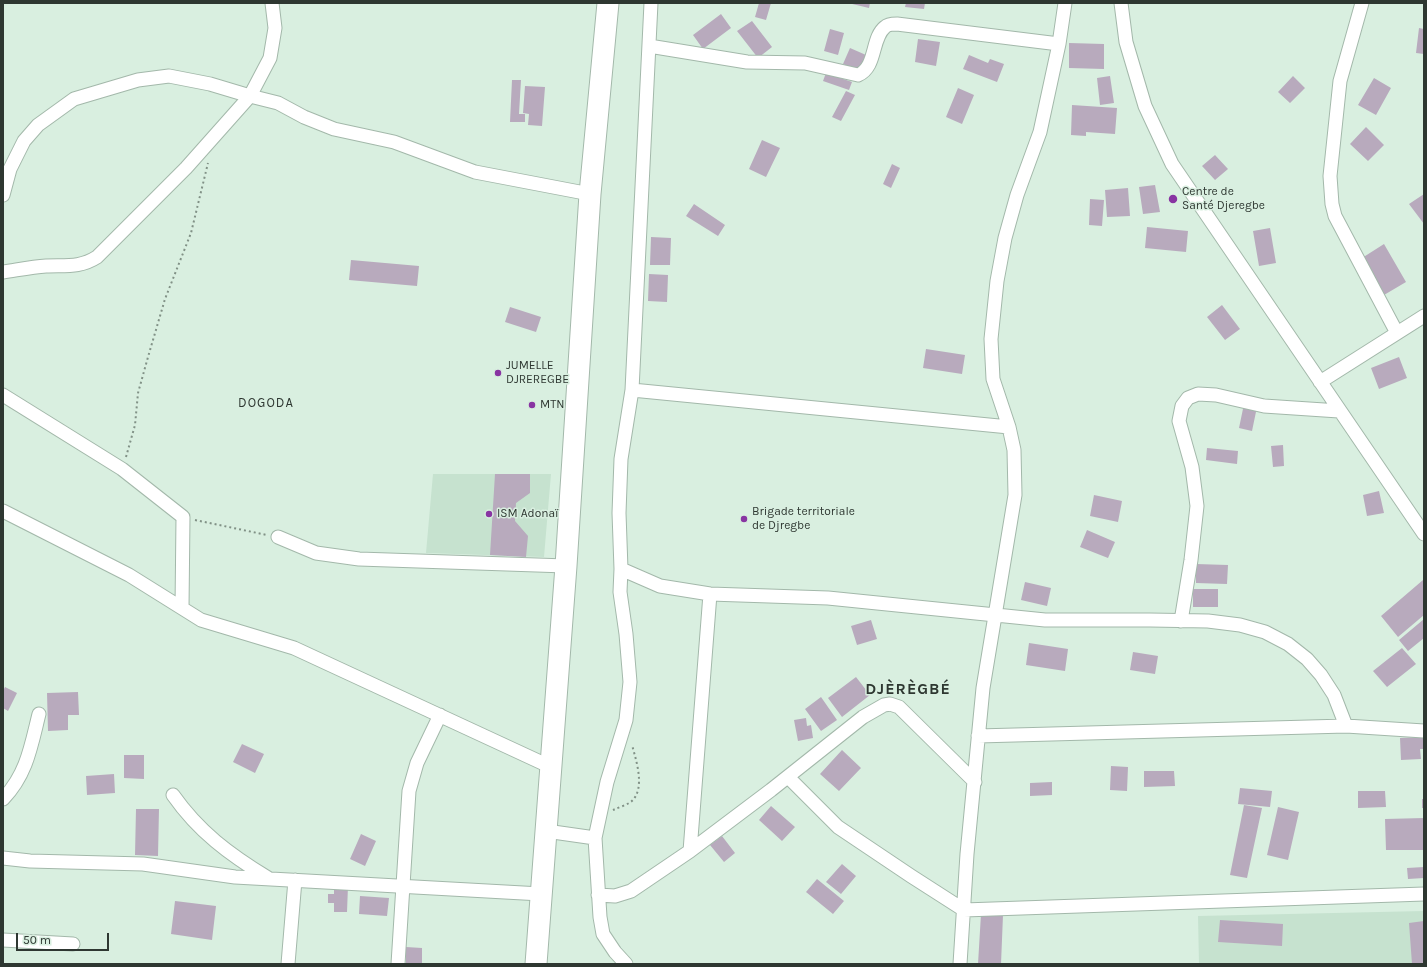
<!DOCTYPE html>
<meta charset="utf-8">
<style>
body{margin:0}
#map{position:relative;width:1427px;height:967px;overflow:hidden;background:#d9efe0;font-family:Karla,sans-serif}
canvas{display:block}
.frame{position:absolute;inset:0;border:4px solid #2e3731;pointer-events:none}
.scale{position:absolute;left:16px;top:933px;width:93px;height:18px;box-sizing:border-box;border:2px solid #2e3731;border-top:0;padding-left:5px;font-size:12px;line-height:14px;white-space:nowrap;color:#2e3731;-webkit-text-stroke:3px #d9efe0;paint-order:stroke}
</style>
<div id="map">
<canvas width="1427" height="967"></canvas>
<div class="frame"></div>
<div class="scale">50 m</div>
</div>
<script>
const g = document.querySelector('canvas').getContext('2d');
g.lineJoin = 'round';
function fillPath(path, color) {
  g.fillStyle = color;
  g.fill(path, 'evenodd');
}
function trace(path, color, width, dash) {
  g.strokeStyle = color;
  g.lineWidth = width;
  g.lineCap = dash ? 'butt' : 'round';
  g.setLineDash(dash || []);
  g.stroke(path);
}
function label(font, color, halo, rows, align = 'center') {
  g.font = font + ' Karla,sans-serif';
  g.lineWidth = 3;
  g.setLineDash([]);
  g.textBaseline = 'middle';
  g.strokeStyle = halo;
  g.fillStyle = color;
  for (const [text, x, y, turn = 0] of rows) {
    g.save();
    g.translate(x, y);
    g.rotate((+turn || 0) * Math.PI / 180);
    g.textAlign = isNaN(turn) ? turn : align;
    if (halo) g.strokeText(text, 0, 0);
    g.fillText(text, 0, 0);
    g.restore();
  }
}
const built = new Path2D(`
 M433,474H551L544,557L426,553Z
 M1424,911V964H1199L1198,916Z`);
const building = new Path2D(`
 M759,3H771L766,20L755,17Z
 M848,3H870L869,8Z
 M906,3H925L924,9L905,7Z
 M721,14L731,28L703,49L693,35Z
 M752,21L772,47L758,58L737,31Z
 M1419,28L1424,29V54L1416,53Z
 M830,29L844,33L838,55L824,51Z
 M918,39L940,42L936,66L915,62Z
 M1069,43L1104,44V69L1069,68Z
 M850,48L866,55L859,71L843,64Z
 M969,55L988,63L990,59L1004,64L997,82L963,69Z
 M826,73L852,82L849,90L823,81Z
 M1110,76L1114,103L1100,105L1097,78Z
 M1293,76L1305,88L1290,103L1278,92Z
 M1374,78L1391,88L1376,115L1358,105Z
 M512,80H521L519,114H525V122H510Z
 M525,86L545,87L542,126L528,125L529,114L523,113Z
 M958,88L974,95L962,124L946,117Z
 M846,91L855,95L841,121L832,117Z
 M1072,105L1117,108L1115,134L1086,132V136L1071,135Z
 M1366,127L1384,145L1368,161L1350,144Z
 M762,140L780,148L766,177L749,169Z
 M1215,155L1228,169L1215,180L1202,166Z
 M892,164L900,168L891,188L883,184Z
 M1155,185L1160,212L1143,214L1139,187Z
 M1128,188L1130,216L1107,217L1105,190Z
 M1424,194V224L1409,204Z
 M1090,199L1104,200L1102,226L1089,225Z
 M694,204L725,225L718,236L686,216Z
 M1147,227L1188,231L1186,252L1145,248Z
 M1270,228L1276,263L1259,266L1253,231Z
 M651,237L671,238L670,265H650Z
 M1384,244L1406,282L1384,295L1362,258Z
 M351,260L419,266L417,286L349,280Z
 M649,274L668,275L667,302L648,301Z
 M1222,305L1240,329L1225,340L1207,317Z
 M510,307L541,317L536,332L505,322Z
 M926,349L965,355L962,374L923,368Z
 M1399,357L1407,378L1379,389L1371,368Z
 M1244,404L1257,407L1252,431L1239,428Z
 M1283,445L1284,466L1273,467L1271,446Z
 M1207,448L1238,451L1237,464L1206,460Z
 M495,474H530V493L516,503L515,521L528,536L526,557L490,555Z
 M1379,491L1384,513L1367,516L1363,495Z
 M1094,495L1122,501L1118,522L1090,516Z
 M1087,530L1115,542L1108,558L1080,547Z
 M1196,564L1228,565L1227,584L1196,583Z
 M1423,580L1424,615L1398,637L1381,616Z
 M1025,582L1051,588L1047,606L1021,600Z
 M1193,589H1218V607H1193Z
 M1424,619V638L1408,651L1399,640Z
 M871,620L877,639L857,645L851,626Z
 M1029,643L1068,649L1065,671L1026,665Z
 M1402,648L1416,664L1387,687L1373,671Z
 M1133,652L1158,656L1155,674L1130,670Z
 M856,677L870,695L842,717L828,698Z
 M5,687L17,693L8,711L3,708V691Z
 M78,692L79,715H68V730L48,731L47,693Z
 M821,697L837,720L821,731L805,709Z
 M806,718L807,726L811,725L813,738L798,741L794,720Z
 M1424,737V749H1420L1421,759L1401,760L1400,738Z
 M242,744L264,754L255,773L233,762Z
 M842,750L861,768L839,791L820,774Z
 M124,755H144V779L124,778Z
 M1111,766L1128,767L1127,791L1110,790Z
 M1144,771H1174L1175,786L1144,787Z
 M114,774L115,793L87,795L86,776Z
 M1052,782V795L1030,796V783Z
 M1240,788L1272,791L1270,807L1238,804Z
 M1358,791H1385L1386,807L1358,808Z
 M1422,799H1424V808H1422Z
 M1244,805L1262,808L1247,878L1230,875Z
 M771,806L795,827L782,841L759,820Z
 M1278,807L1299,812L1288,860L1267,855Z
 M136,809H159L158,856L135,855Z
 M1424,818V850H1386L1385,819Z
 M361,834L376,841L365,866L350,859Z
 M722,836L735,853L724,862L710,845Z
 M842,864L856,876L841,894L826,882Z
 M1424,867V878L1408,879L1407,868Z
 M817,879L844,901L833,914L806,892Z
 M334,886H348L347,912H334V903H328V894H334Z
 M360,896L389,898L387,916L359,914Z
 M175,901L216,906L212,940L171,934Z
 M981,914L1003,915L1001,964H978Z
 M1220,920L1283,924L1282,946L1218,942Z
 M1424,921V964H1412L1409,923Z
 M406,947L422,948V964H406Z`);
const path = new Path2D(`
 M126,457L135,425L138,393L148,357L165,299L191,233L208,163
 M195,520L267,535
 M613,810C619,807 628,805 633,800C645,786 636,760 632,745`);
const minor = new Path2D(`
 M1121,3L1126,42L1145,106L1172,164L1424,534
 M1362,3L1340,81L1330,176L1332,204L1335,216L1397,333
 M649,46L747,62L805,63L858,75C877,67 871,38 885,27C888,24 893,24 897,24L1059,44
 M3,195L10,169L24,141L38,125L74,99L138,80L169,76L210,84L250,96L270,58L275,28L272,3
 M3,272C17,270 32,267 46,266C65,265 80,268 97,257L186,168L250,96L278,103L304,117L334,129L394,142L475,172L590,194
 M1320,382L1424,316
 M632,390L1009,427
 M3,395L122,469L183,517L182,608
 M3,511L129,575L201,620L294,648L551,767
 M278,537L316,553L359,559L566,566
 M621,569L660,586L710,594L828,598L1045,620H1150L1208,621L1240,625L1265,632L1288,644L1307,659L1321,675L1334,695L1346,726
 M1181,621L1191,560L1197,506L1192,467L1179,421L1182,406L1188,398L1198,394L1216,395L1264,406L1339,411
 M978,736L1346,726L1424,731
 M788,777L838,827L911,876L964,910L1424,894
 M173,795C199,832 229,854 268,878
 M3,799C27,774 31,746 39,714
 M546,831L595,838
 M690,851L710,594
 M3,858L30,861L143,864L235,877L541,894
 M598,895L615,896L631,891L690,851L771,790L863,717L884,705L890,704L899,707L975,782
 M3,940L73,944
 M288,964L295,880
 M398,964L409,791L417,763L440,715
 M626,964L615,952L603,934L600,917L595,838L607,782L626,720L630,682L626,634L620,592L621,569L619,513L621,459L632,390L651,3
 M960,964L967,854L983,688L1015,495L1014,450L1009,427L993,379L991,339L997,281L1005,238L1017,195L1040,132L1059,44L1065,3`);
const trunk = new Path2D(`
 M536,964L566,566L590,194L608,3`);
const markers = [
 [1173,199,5,"#8834a2"],
 [498,373,4,"#8834a2"],
 [532,405,4,"#8834a2"],
 [489,514,4,"#8834a2"],
 [744,519,4,"#8834a2"]
];
const poiNames = [
 ["Centre de",1182,192],
 ["Santé Djeregbe",1182,206],
 ["JUMELLE",506,366],
 ["DJREREGBE",506,380],
 ["MTN",540,405],
 ["Brigade territoriale",752,512],
 ["de Djregbe",752,526],
 ["ISM Adonaï",497,514]
];
const neighbourhoodNames = [
 ["DOGODA",266,403]
];
const districtNames = [
 ["DJÈRÈGBÉ",908,689]
];
fillPath(built, '#c6e2cf');
fillPath(building, '#b8aabd');
trace(minor, '#a3b8aa', 15);
trace(trunk, '#a3b8aa', 23);
trace(path, '#819186', 2, [2, 3]);
trace(minor, '#fff', 13);
trace(trunk, '#fff', 21);
for (const [x, y, r, color] of markers) {
  const dot = new Path2D();
  dot.arc(x, y, r, 0, 2 * Math.PI);
  g.fillStyle = color;
  g.fill(dot);
  trace(dot, '#d9efe0', 1.5);
}
label('12px', '#2e3731', '#d9efe0', poiNames, 'left');
g.letterSpacing = '1px';
label('13px', '#2e3731', '#d9efe0', neighbourhoodNames);
g.letterSpacing = '0px';
g.letterSpacing = '1px';
label('bold 16px', '#2e3731', '#d9efe0', districtNames);
g.letterSpacing = '0px';
</script>
